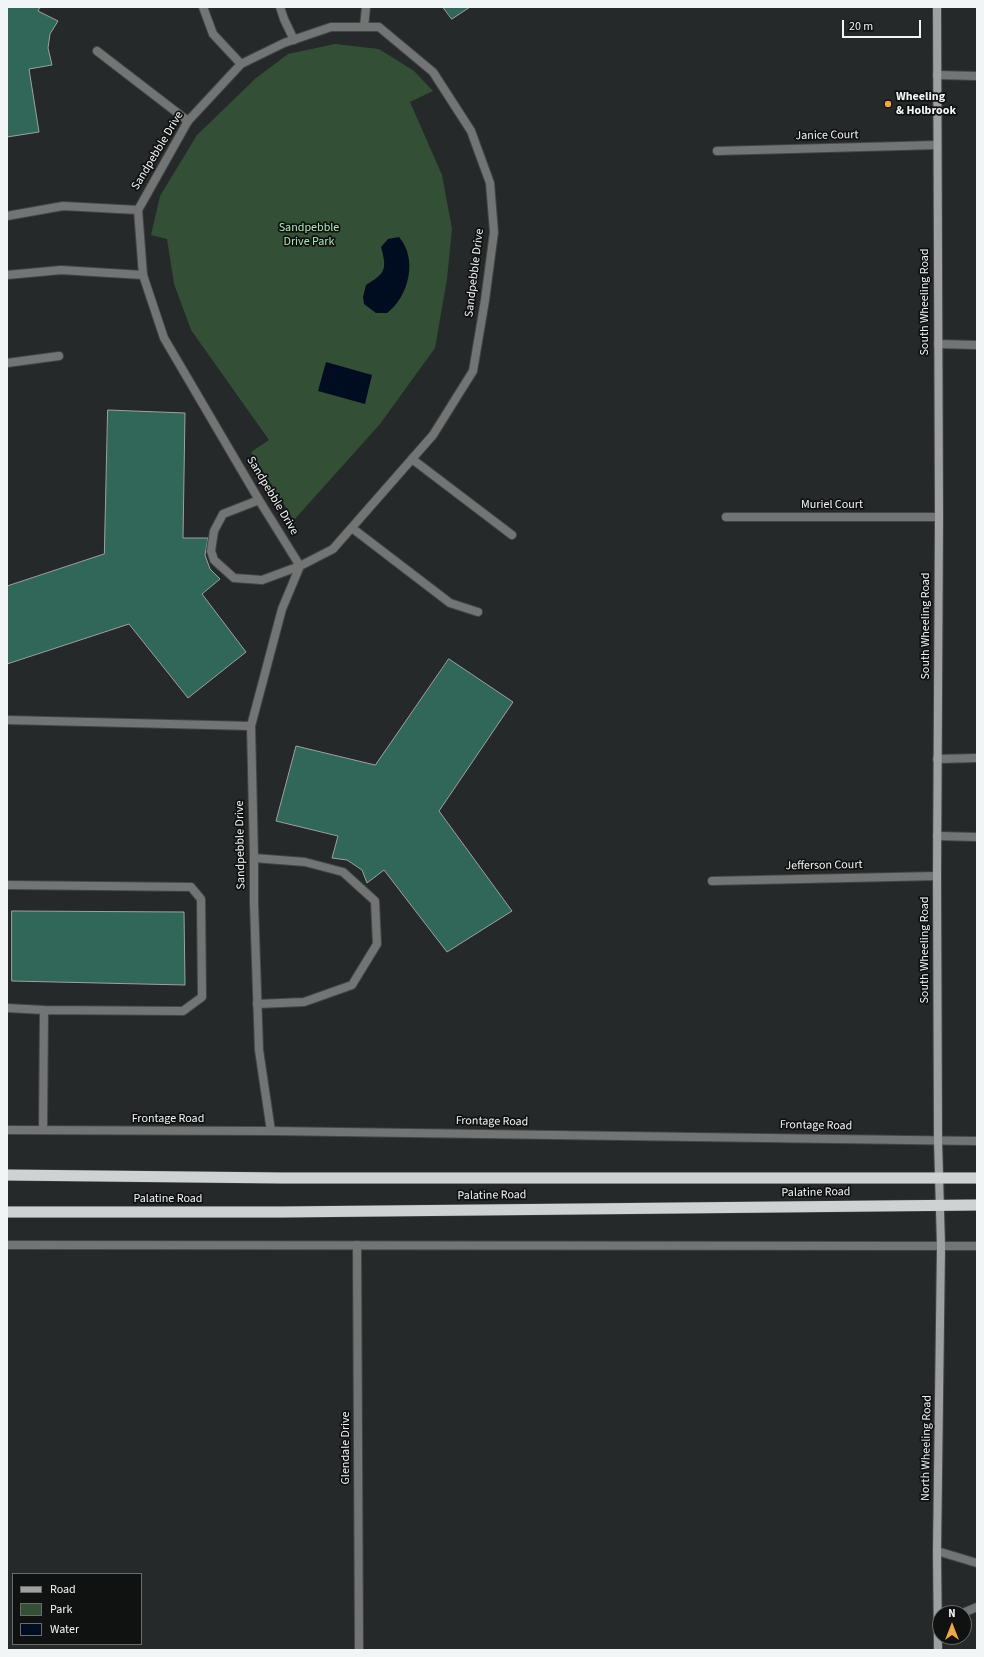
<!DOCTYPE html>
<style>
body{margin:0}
#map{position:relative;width:984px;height:1657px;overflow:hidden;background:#252929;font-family:"Source Sans 3",sans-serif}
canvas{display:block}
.frame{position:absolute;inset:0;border:8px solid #f2f5f5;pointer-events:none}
.legend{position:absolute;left:12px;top:1573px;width:130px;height:72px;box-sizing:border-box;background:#101111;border:1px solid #6a6c6c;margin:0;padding:5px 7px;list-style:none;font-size:12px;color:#f2f5f5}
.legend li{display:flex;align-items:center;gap:8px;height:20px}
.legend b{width:20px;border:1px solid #6a6c6c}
.north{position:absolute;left:932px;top:1605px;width:40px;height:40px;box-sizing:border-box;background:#101111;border:1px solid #6a6c6c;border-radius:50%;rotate:0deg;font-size:11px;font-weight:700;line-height:16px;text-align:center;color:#f2f5f5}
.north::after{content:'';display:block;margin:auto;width:14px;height:18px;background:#f0a63f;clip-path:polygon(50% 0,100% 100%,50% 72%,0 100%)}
.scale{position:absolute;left:842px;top:20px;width:79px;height:18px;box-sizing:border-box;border:2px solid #f2f5f5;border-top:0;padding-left:5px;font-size:12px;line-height:14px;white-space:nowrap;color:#f2f5f5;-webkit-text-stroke:3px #101111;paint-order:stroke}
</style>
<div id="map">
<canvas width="984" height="1657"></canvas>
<div class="frame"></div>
<ul class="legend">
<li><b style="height:5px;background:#9ea0a1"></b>Road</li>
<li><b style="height:11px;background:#334f36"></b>Park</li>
<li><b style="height:11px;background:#000d21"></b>Water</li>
</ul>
<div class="north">N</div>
<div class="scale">20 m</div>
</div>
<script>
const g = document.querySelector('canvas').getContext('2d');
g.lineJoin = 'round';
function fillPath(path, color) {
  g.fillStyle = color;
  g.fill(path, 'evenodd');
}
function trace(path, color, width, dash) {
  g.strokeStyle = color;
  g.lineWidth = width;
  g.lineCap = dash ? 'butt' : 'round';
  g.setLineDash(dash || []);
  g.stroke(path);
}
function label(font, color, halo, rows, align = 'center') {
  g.font = font + ' "Source Sans 3",sans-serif';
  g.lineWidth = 3.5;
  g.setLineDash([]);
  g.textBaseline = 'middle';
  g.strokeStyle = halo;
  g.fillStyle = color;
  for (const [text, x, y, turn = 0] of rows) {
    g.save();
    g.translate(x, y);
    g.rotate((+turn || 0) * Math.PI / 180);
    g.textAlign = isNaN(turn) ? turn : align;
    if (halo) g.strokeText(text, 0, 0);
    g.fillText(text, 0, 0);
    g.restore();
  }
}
const green = new Path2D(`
 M335,44L379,49L414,71L433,91L410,102L442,175L452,229L447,279L435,348L380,424L294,520L251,452L269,440L191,330L174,284L167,239L151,235L160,196L197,135L256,78L288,54Z`);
const water = new Path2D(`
 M399,237C418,258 409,297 387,313H376L364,304L363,297L366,285C386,273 387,269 381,247L388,239Z
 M326,362L372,375L365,404L318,391Z`);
const building = new Path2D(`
 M7,7H40L38,11L58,21L50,34L48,48L52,65L29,69L39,132L7,137Z
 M443,7H470L452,19Z
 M108,410L185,413L183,538H208L205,555L210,569L220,579L202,594L246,652L188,698L129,624L7,664V586L104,554Z
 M449,659L513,702L439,811L512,911L447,952L384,870L367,883L362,870L347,860L332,858L338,836L276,821L296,746L375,765Z
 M12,911L184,912L185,985L12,981Z`);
const service = new Path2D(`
 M280,7L284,19L294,40
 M364,27L366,7
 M97,51L188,121
 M7,275L61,270L143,275
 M938,344L977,345
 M7,363L59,356
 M412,459L512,535
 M352,528L450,603L478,612
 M7,720L251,726
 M937,759L977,758
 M937,836L977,837
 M254,858L305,862L343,872L375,901L377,944L352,985L304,1002L257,1004
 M7,885L191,887L201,899L202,997L183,1011L44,1010L7,1008
 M43,1130L44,1010`);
const minor = new Path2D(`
 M203,7L213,34L241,64
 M937,75L977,76
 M717,151L937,145
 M7,216L63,206L138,210
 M259,500L223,514L214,531L211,551L214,560L234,578L262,580L300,566L259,500L164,338L143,275L138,210L188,121L241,64L284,43L331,27H379L433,72L471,131L490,183L494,232L485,300L473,371L433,435L333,549L300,566L282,609L251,726L254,858V903L259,1050L271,1131
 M726,517H939
 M712,881L937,876
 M357,1245L359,1650
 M937,1551L977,1563
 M963,1613L977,1607`);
const tertiary = new Path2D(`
 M7,1130L271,1131L977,1141
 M7,1245L977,1246`);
const secondary = new Path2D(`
 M937,7L939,517L937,876L938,1140L941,1246L937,1551L938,1650`);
const trunk = new Path2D(`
 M7,1175L282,1178H977
 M7,1212H282L977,1205`);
const markers = [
 [888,104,4,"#f0a63f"]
];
const poiNames = [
 ["Wheeling",896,97],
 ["& Holbrook",896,111]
];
const streetNames = [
 ["Janice Court",827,136,-1],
 ["Sandpebble Drive",158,151,-59],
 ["Sandpebble Drive",475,273,-83],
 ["South Wheeling Road",925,302,-90],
 ["Sandpebble Drive",272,496,59],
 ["Muriel Court",832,505],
 ["South Wheeling Road",926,626,-90],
 ["Sandpebble Drive",241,845,-91],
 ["Jefferson Court",824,866,-1],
 ["South Wheeling Road",925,950,-90],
 ["Frontage Road",168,1119],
 ["Frontage Road",492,1122,1],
 ["Frontage Road",816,1126,1],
 ["Palatine Road",816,1193,-1],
 ["Palatine Road",492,1196,-1],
 ["Palatine Road",168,1199],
 ["Glendale Drive",346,1448,-90],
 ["North Wheeling Road",927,1448,-89]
];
const parkNames = [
 ["Sandpebble",309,228],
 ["Drive Park",309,242]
];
fillPath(green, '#334f36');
fillPath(water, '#000d21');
fillPath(building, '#316758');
trace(building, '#9ea1a0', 1);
trace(service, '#424646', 10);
trace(minor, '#424646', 10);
trace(tertiary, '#424646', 10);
trace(secondary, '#424646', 10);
trace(trunk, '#424646', 12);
trace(service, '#737575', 8);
trace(minor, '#737575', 8);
trace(tertiary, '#737575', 8);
trace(secondary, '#9ea0a1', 8);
trace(trunk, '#ced2d2', 11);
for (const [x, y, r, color] of markers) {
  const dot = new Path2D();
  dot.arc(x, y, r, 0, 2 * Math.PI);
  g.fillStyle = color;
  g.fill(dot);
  trace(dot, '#101111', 1.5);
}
label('bold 12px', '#f2f5f5', '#101111', poiNames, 'left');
label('12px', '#f2f5f5', '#101111', streetNames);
label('12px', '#ade8b3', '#101111', parkNames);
</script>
